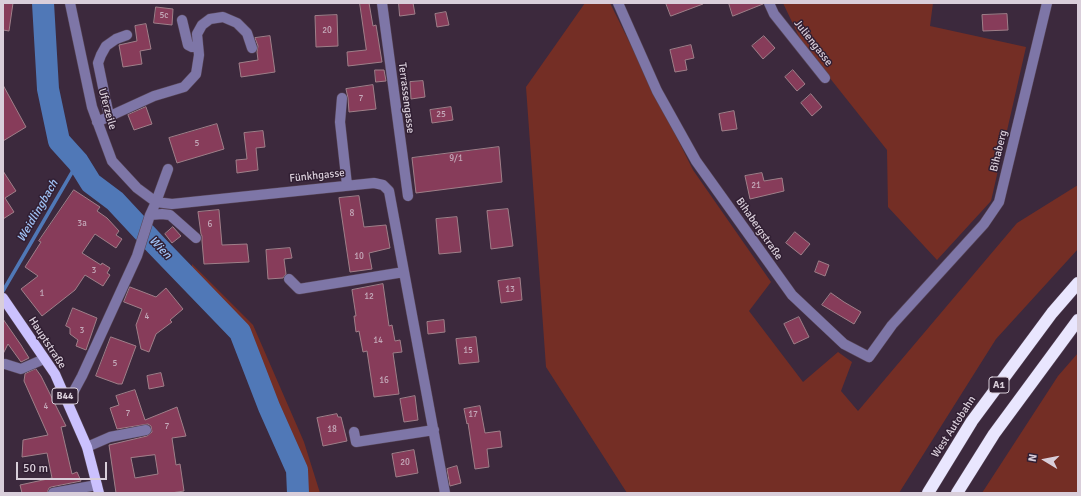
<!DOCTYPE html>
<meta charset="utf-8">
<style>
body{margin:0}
#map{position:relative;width:1081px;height:496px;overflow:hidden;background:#3c293d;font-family:Signika,sans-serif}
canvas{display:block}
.frame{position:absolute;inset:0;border:4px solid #d9ceda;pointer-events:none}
.north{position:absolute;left:1025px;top:440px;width:40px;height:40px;-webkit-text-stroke:3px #311f33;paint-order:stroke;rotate:280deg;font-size:11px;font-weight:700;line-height:16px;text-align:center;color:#d9ceda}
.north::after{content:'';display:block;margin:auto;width:14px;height:18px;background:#d9ceda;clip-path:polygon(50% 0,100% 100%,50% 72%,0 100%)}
.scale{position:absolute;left:16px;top:462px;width:91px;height:18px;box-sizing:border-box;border:2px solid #d9ceda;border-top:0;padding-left:5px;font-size:12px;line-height:14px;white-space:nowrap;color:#d9ceda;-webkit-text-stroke:3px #311f33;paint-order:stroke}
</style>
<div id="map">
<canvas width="1081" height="496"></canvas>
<div class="frame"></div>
<div class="north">N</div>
<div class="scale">50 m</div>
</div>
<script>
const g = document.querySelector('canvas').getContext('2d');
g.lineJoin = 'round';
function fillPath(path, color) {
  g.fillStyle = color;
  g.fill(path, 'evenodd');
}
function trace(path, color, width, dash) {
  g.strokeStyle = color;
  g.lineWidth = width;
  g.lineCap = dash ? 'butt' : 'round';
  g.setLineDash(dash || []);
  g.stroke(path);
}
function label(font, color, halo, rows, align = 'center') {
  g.font = font + ' Signika,sans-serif';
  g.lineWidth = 3;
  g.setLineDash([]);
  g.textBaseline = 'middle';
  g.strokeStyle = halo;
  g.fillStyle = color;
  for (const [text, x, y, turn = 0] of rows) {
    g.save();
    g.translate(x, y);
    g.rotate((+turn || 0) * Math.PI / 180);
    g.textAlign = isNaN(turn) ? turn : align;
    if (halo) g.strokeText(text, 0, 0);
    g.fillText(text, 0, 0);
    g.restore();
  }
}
const green = new Path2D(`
 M585,3H610L693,170L771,282L749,311L803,382L838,352L852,362L841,391L858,411L1017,223L1078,185V249L996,339L899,493H627L546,367L526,87Z
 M783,3H933L930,26L1026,47L991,201L937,260L888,207L887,150L802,43Z
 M192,264L253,325L304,442L320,493H303L299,469L271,402L246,334L192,275Z
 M1078,353V493H982L1058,376Z`);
const stream = new Path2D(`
 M3,291L78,162`);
const river = new Path2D(`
 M43,3L48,89L59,141L78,162L91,183L115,201L156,245L240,332L269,407L297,470L298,493`);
const building = new Path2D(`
 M3,3H13L9,31L3,30Z
 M360,3H369L373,26L376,25L382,62L348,66L347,52L366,50Z
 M399,3H413L415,14L400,16Z
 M666,3H703V4L671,16Z
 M729,3H763V4L733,16Z
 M156,7L173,9L172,25L154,23Z
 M446,12L449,25L437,27L435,14Z
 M1007,14L1008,30L983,31L982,15Z
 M337,15L338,46L316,47L315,16Z
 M146,24L151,49L140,51L142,64L123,67L119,45L137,41L135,26Z
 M270,36L275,72L241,77L239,63L258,60L257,52L258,46L255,38Z
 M764,36L775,48L763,59L752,46Z
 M691,45L694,58L685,60L687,70L675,72L670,50Z
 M375,70H384L386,81L376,82Z
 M793,70L805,84L797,91L785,77Z
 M423,81L425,97L411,99L410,82Z
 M3,85L26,127L3,141Z
 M373,85L376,109L349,112L348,98L346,89Z
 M811,94L822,107L812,116L801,103Z
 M146,107L152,124L134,130L128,115Z
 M451,107L453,120L432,123L430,110Z
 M734,111L737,129L722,131L719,114Z
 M217,124L224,149L177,163L169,138Z
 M263,131L265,147L256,148L258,170L237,173L236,160L247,159L244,133Z
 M499,147L502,182L416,193L412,158Z
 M3,171L16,191L5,198L14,212L3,219Z
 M762,173L764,181L782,178L784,191L750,199L745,176Z
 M74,190L100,207L97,211L107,218L119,231L116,235L122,239L116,248L95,234L82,253L101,265L102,263L110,268L107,273L110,275L103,286L85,275L75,290L42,316L21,289L38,276L25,267L41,242L39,241Z
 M359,196L364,227L386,225L390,248L369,253L372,269L350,272L339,198Z
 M508,209L513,246L491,249L487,211Z
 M219,210L222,245L247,244L249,262L204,264L202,241V236L201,234L198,212Z
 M457,217L461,252L439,254L436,219Z
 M173,227L181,236L172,243L165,234Z
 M795,232L810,244L801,255L786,243Z
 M290,248L292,258L284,259L286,274L283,278L268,279L266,250Z
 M819,261L829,265L825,276L815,272Z
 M520,278L522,300L501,303L498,281Z
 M383,284L389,326L392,325L395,341L400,340L402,352L393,353L399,394L374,397L367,351L363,352L359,331L356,332L354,316H356L352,290Z
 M130,287L156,297L166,288L183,309L170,320L172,322L156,334L149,352L141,349L136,325L142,309L124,302Z
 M831,293L844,302L861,312L854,324L822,305Z
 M73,308L97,318L86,350L76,346L78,340L70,334V328L66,326Z
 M799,317L809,337L794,344L784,324Z
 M3,319L21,345L29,358L21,362L8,344L3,354Z
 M444,320L445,332L428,334L427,322Z
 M111,337L136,346L122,384H118L96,376Z
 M476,337L479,362L459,364L456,339Z
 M36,369L41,376L66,426L61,427L72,474L77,472L81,481L51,487L49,488L47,493H22L20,485L52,478L47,453L22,457L23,440L48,435L24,381L25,374Z
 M161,373L164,386L149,389L147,376Z
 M135,390L145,420L177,407L186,436L172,438L176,465L180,464L184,491L171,493H116L109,445L147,436L152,432L151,426L148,424L117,429L110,408L119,405L116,396ZM155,455L158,474L135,478L131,458Z
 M415,396L418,420L404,422L400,399Z
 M480,406L485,433L500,431L502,447L487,449L489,467L475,469L468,423L467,424L464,409Z
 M337,414L338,417H341L347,441L323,446L317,418Z
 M414,450L418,473L396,477L392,454Z
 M457,466L461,483L450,486L447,469Z`);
const minor = new Path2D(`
 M70,3L92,107L112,161L137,188L156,202L168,169
 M382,3L408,196
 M618,3L657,91L696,161L792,295L844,344L869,357L892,325L984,224L999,202L1047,3
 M769,3L774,14L825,78
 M182,20L188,45L192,47H198
 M342,98L340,122L347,185
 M109,116L98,63L101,55L106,46L116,39L127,35
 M97,122L154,96L184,87L196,74L199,55L197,34L202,25L210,19L223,17L237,23L247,33L252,48
 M150,215L162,214L170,215L196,238
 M289,279L299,289L404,272
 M5,364L21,369L44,359
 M68,402L82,376L137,256L150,215L156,202L172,204L374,183L383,185L389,191L445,493
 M354,432L356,442L434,430
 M87,447L110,437L146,430
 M53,493L97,485`);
const major = new Path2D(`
 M3,298L55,374L87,447L99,493`);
const highway = new Path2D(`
 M928,493L972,421L1052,313L1078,283
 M957,493L994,434L1078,320`);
const numberNames = [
 ["5c",164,16],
 ["20",327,31],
 ["7",361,99],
 ["25",441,115],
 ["5",197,144],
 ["9/1",456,159],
 ["21",756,186],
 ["8",352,214],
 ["3a",82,224],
 ["6",210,225],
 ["10",359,257],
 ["3",94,271],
 ["13",510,290],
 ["1",42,294],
 ["12",369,297],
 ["4",147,317],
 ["3",82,331],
 ["14",378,341],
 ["15",468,351],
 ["5",115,364],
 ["16",384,381],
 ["4",46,407],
 ["7",128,414],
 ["17",473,415],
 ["7",167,427],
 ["18",332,430],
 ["20",405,463]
];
const shields = [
 [999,385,20],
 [65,396,26]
];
const shieldNames = [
 ["A1",999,385],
 ["B44",65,396]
];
const streetNames = [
 ["Juliengasse",813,43,52],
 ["Terrassengasse",406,98,83],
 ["Uferzeile",107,109,74],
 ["Bihaberg",999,151,-76],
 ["Fünkhgasse",317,176,-6],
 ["Bihabergstraße",759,229,55],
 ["Hauptstraße",47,343,57],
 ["West Autobahn",954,427,-57]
];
const waterNames = [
 ["Weidlingbach",38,211,-60],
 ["Wien",160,248,46]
];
fillPath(green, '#742e25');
trace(stream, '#5078b7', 3.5);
trace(river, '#5078b7', 22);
fillPath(building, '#873c5a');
trace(building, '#9f7f89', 1);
trace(minor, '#584759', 11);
trace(major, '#584759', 11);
trace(highway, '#584759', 13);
trace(minor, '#7e76a7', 10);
trace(major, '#cbc1fe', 10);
trace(highway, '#e9e6fe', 12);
label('9px', '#c4aaba', null, numberNames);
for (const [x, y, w] of shields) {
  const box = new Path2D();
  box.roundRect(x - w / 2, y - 8, w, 16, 3);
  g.fillStyle = '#311f33';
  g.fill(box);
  trace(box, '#d9ceda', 1);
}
label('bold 10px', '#d9ceda', null, shieldNames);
label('11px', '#d9ceda', '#311f33', streetNames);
label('italic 12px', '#a0c2f6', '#311f33', waterNames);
</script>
